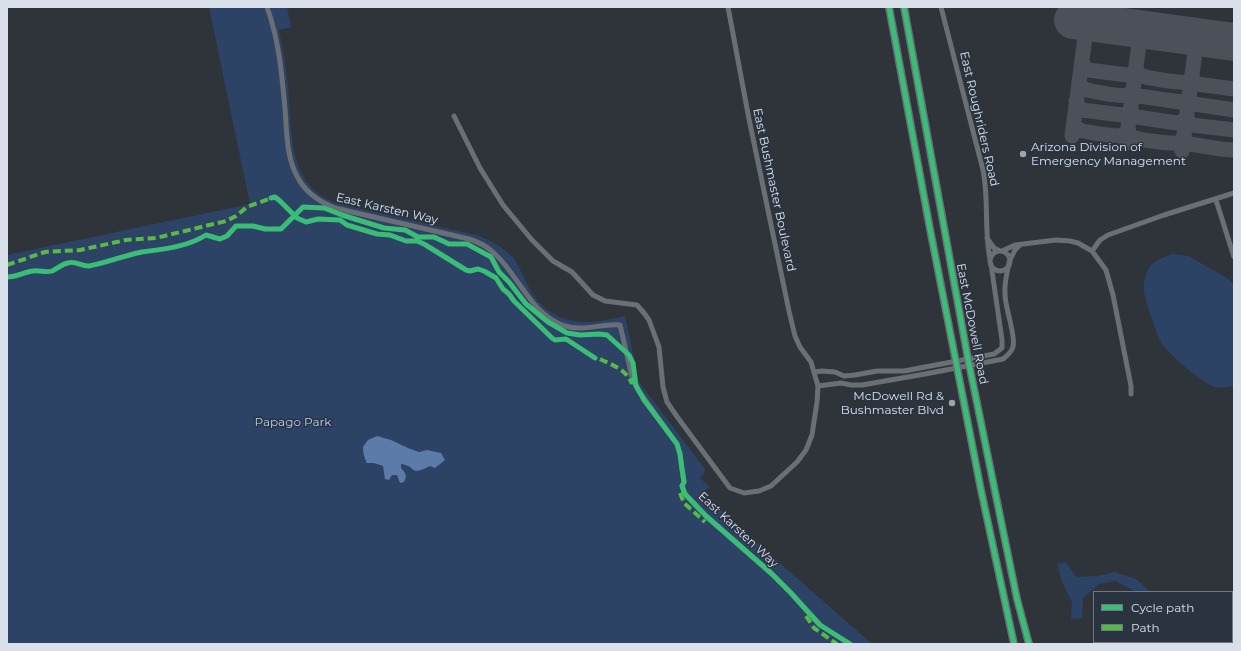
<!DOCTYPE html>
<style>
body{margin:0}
#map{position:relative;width:1241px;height:651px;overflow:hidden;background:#2f343b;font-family:Montserrat,sans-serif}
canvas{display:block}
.frame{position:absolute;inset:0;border:8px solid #dae0e9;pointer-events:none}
.legend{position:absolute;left:1093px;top:591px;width:140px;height:52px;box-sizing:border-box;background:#2a3340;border:1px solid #707884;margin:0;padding:5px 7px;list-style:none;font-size:12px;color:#dae0e9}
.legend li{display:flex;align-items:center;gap:8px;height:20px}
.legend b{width:20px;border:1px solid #707884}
</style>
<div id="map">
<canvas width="1241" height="651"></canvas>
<div class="frame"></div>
<ul class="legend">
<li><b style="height:5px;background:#3abd76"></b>Cycle path</li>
<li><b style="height:5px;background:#58b947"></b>Path</li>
</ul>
</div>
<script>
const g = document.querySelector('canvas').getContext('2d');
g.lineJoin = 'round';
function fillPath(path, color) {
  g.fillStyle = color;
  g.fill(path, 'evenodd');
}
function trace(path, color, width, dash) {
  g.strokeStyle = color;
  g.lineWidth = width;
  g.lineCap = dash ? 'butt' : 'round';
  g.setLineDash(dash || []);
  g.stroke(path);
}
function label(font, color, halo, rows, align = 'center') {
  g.font = font + ' Montserrat,sans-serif';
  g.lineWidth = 3;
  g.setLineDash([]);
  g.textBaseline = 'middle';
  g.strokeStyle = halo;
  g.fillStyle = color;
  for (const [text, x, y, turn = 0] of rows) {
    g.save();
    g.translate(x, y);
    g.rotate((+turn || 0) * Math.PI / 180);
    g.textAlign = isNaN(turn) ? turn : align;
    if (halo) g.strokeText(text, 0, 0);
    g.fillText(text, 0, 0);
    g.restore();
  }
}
const green = new Path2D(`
 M209,7H287L291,27L279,30C283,49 286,68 288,87C292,131 287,188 339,204L476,235C490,240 504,247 514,259C521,269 524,279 530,289C540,309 560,321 582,322C596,323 611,319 625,316L639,382L705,469L704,474L700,478L710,487L703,492L732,521L872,644H7V255L250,204Z
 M1173,254L1188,256L1227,278L1234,284V386H1233C1227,387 1221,388 1215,387C1202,383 1170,355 1162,344C1158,338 1145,300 1144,292C1143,284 1145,274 1149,268C1154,260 1164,257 1173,254Z
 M1066,562L1076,577L1098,576L1115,572L1136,579L1151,592H1136L1116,581L1099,584L1083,598L1082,618L1071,619L1072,602L1062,582L1057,564Z`);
const water = new Path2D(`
 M377,436L391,440L408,448L419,452L427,450L441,453L445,460L435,468L430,466C408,477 418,466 401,464V468C405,473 408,475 404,482L400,483L397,475H392L389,480L385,479L383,466L374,463H367C364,458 363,452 363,447L368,440Z`);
const taxiway = new Path2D(`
 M1082,61L1084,67L1088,70L1127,75L1132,74L1136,68
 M1136,68L1139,75C1146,78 1178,83 1185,82C1189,81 1190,79 1192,75
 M1192,75L1193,80L1197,84L1234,89
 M1079,81L1082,88C1088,91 1120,97 1127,95C1130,94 1132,92 1133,89
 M1133,89L1135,95L1139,96L1180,102L1186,101L1189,95
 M1189,95L1190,100L1194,104L1234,110
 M1076,101L1078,106L1082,110L1122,115L1128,113L1131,109
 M1131,109L1133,115L1137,117L1177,123L1183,121L1187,116
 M1187,116L1188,121L1192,125L1234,130
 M1074,121C1074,124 1075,127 1078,129C1082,132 1117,137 1122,135C1126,134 1127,132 1128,128
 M1128,128C1129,132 1129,135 1132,137C1138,140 1172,144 1178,143C1182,141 1182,139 1184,135
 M1184,135L1186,143L1190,144L1221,149L1234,150
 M1072,136L1087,22
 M1126,143L1141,29
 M1182,151L1197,37`);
const runway = new Path2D(`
 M1073,20L1234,42`);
const minor = new Path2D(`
 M267,7C279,40 282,75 285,109C287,132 286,157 298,178C306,193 320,202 335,208L469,239C479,242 488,247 495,254C520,277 530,314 565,326C584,332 602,323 620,325L632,377L638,390L677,444L680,454L682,469L684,482L682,486L685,494L706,516L772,574L790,592L820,625L850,644
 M941,7L983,170C989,200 984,230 990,259
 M454,116L480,168L503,205L532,240L553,261L572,272L593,295L605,301L637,305L644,313L649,320L659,347L663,387L667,402L678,418L730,488L744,493L759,491L771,486L797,462L806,450L812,435L817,402L818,386L811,362L800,347L795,336L789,311L749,119L728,7
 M1216,200L1234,257
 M987,238L994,248L1000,251
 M1002,251L1015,245L1056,240L1070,241L1078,243L1092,251L1106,270L1113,295L1131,386V394
 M1092,251L1100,240L1108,235L1164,215L1234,193
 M990 261a10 10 0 1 1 20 0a10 10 0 1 1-20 0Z
 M1009,262L1015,250L1020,245
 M814,372L822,371L835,372L844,376L855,375L877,371H904L994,354L1002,348V340L991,264
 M818,386L841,383L851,385H862L925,374L1003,359C1007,356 1011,353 1013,347C1016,334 1005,309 1005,294C1004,284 1007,273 1009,263`);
const primary = new Path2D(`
 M889,7L930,229L981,490L1014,644
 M904,7L968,359L1017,599L1029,644`);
const quiet = new Path2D(`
 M7,265L45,252L80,250L126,240L156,238L226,221L236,216L247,207L274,197
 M600,359C614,366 626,369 632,384
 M680,493L684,503L705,522
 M806,616L814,628L837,644`);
const cycleway = new Path2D(`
 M889,7L930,229L981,490L1014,644
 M904,7L968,359L1017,599L1029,644
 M271,198L275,197L280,201L297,218L306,222L318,219L340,220L347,225L377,234L390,235L406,241H417L424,244L466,270L470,271L478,269L484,271L496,278L503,289L509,294L514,301L552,338L555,340L566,339L595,358
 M7,277C17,277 24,272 33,271C39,270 46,273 52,271C57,269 62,264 68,263C75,260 82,267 89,266C107,263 125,255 142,252C164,249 187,247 206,235L220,239L227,236L236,226H253L265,229H281L303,207L324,208L342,215L384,228L405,230L418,237H434L449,244H467L491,257L499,272L509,282L526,304L548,322L567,333L580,335L599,334L607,335L629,355L633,363L636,386
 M633,380L644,400L677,444L680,454L682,469L684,482L682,486L685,494L706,516L772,574L790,592L820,625L850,644`);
const markers = [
 [1023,154,4,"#9ea4ac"],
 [952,403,4,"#9ea4ac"]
];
const streetNames = [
 ["East Roughriders Road",979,119,77],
 ["East Bushmaster Boulevard",774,190,78],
 ["East Karsten Way",387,209,13],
 ["East McDowell Road",972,324,79],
 ["East Karsten Way",738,530,43]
];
const poiNames = [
 ["Arizona Division of",1031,147],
 ["Emergency Management",1031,161],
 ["McDowell Rd &",944,396,"right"],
 ["Bushmaster Blvd",944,410,"right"]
];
const parkNames = [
 ["Papago Park",293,422]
];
fillPath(green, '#2c4366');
fillPath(water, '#5c7ba9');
trace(taxiway, '#4c5058', 15);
trace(runway, '#4c5058', 38);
trace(minor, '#6a6f76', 5);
trace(primary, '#6a7077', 8);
trace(quiet, '#58b947', 4, [8, 4]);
trace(cycleway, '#3abd76', 5);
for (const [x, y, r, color] of markers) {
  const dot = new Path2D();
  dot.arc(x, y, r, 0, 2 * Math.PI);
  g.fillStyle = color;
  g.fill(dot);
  trace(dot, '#2a3340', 1.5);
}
label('12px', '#dae0e9', '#2a3340', streetNames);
label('12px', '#dae0e9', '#2a3340', poiNames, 'left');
label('12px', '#b5d2fe', '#2a3340', parkNames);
</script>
